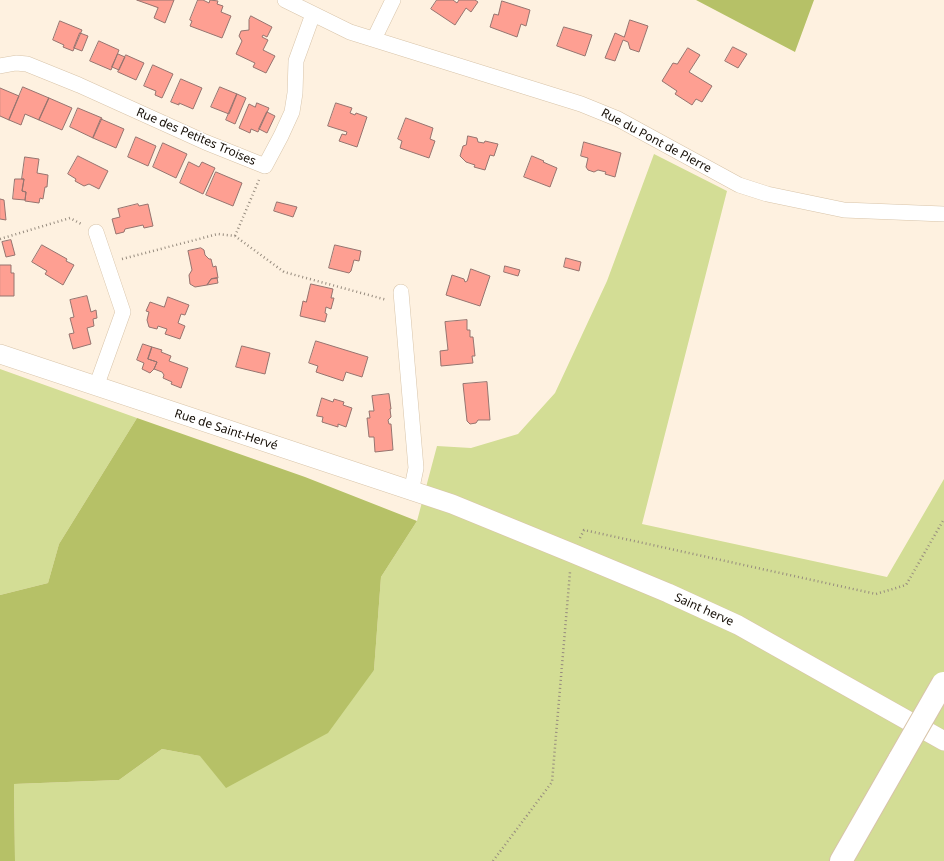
<!DOCTYPE html>
<meta charset="utf-8">
<style>
body{margin:0}
canvas{display:block;background:#fef1e0}
</style>
<canvas width="944" height="861"></canvas>
<script>
const g = document.querySelector('canvas').getContext('2d');
g.lineJoin = 'round';
function fillPath(path, color) {
  g.fillStyle = color;
  g.fill(path, 'evenodd');
}
function trace(path, color, width, dash) {
  g.strokeStyle = color;
  g.lineWidth = width;
  g.lineCap = dash ? 'butt' : 'round';
  g.setLineDash(dash || []);
  g.stroke(path);
}
function label(font, color, halo, rows, align = 'center') {
  g.font = font + ' "Noto Sans",sans-serif';
  g.lineWidth = 3.5;
  g.setLineDash([]);
  g.textBaseline = 'middle';
  g.strokeStyle = halo;
  g.fillStyle = color;
  for (const [text, x, y, turn = 0] of rows) {
    g.save();
    g.translate(x, y);
    g.rotate((+turn || 0) * Math.PI / 180);
    g.textAlign = isNaN(turn) ? turn : align;
    if (halo) g.strokeText(text, 0, 0);
    g.fillText(text, 0, 0);
    g.restore();
  }
}
const green = new Path2D(`
 M654,154L727,191L642,524L887,577L944,479V861H15L14,784L119,780L162,749L200,756L374,670L381,577L417,521L437,446L471,448L518,434L555,393L607,281Z
 M0,369L137,418L59,544L48,583L0,595Z`);
const forest = new Path2D(`
 M696,0H814L795,52Z
 M137,418L305,477L417,521L381,577L374,670L328,733L226,788L200,756L162,749L119,780L14,784L15,861H0V595L48,583L59,544Z`);
const building = new Path2D(`
 M137,0H174L165,23L154,18L158,8Z
 M198,0H203L209,3L210,0L218,1L217,4L223,6L221,12L231,16L222,38L190,26L192,21L190,20Z
 M437,0H453L457,3L459,0H475L478,2L471,12L466,8L455,25L431,9Z
 M502,1L530,10L526,26L521,24L517,37L490,27L494,14L498,15Z
 M251,16L272,27L267,37L263,35L262,37L268,40L263,50L275,56L266,73L253,67L255,63L236,54L242,41L239,36L241,31L249,30V20Z
 M630,20L648,26L639,52L630,49L628,42L623,40L615,61L605,58L615,33L624,37Z
 M60,21L82,30L73,51L63,47L64,45L53,40Z
 M564,27L592,35L585,56L557,46Z
 M80,33L88,36L82,51L74,48Z
 M99,41L119,50L111,70L90,61Z
 M733,47L747,54L738,68L725,61Z
 M688,48L700,55L689,72L712,86L702,102L696,99L692,105L675,94L677,91L662,81L673,63L677,64Z
 M118,54L125,57L119,70L112,67Z
 M126,55L144,63L136,80L118,72Z
 M153,65L173,74L162,98L155,95L156,91L144,86Z
 M181,79L202,88L193,109L179,103V105L171,102Z
 M23,87L49,98L39,120L25,114L21,125L9,120Z
 M220,87L237,94L229,114L211,107Z
 M0,88L19,96L9,120L0,116Z
 M237,94L246,98L235,124L226,120Z
 M49,98L72,108L62,130L39,120Z
 M257,103L269,108L258,132L251,129L250,133L239,128L249,104L255,107Z
 M336,103L352,108L350,113L355,115L356,113L367,117L357,147L339,141L342,134L346,135L347,132L328,126Z
 M78,108L102,118L93,138L70,127Z
 M267,112L275,116L267,133L259,129Z
 M406,118L433,128L430,139L435,141L429,158L400,148L402,141L398,139Z
 M101,119L124,129L116,148L93,138Z
 M468,136L477,138L478,142L484,143L485,141L498,144L494,156L490,155L485,170L474,167L475,165L466,162L460,156L463,146L466,145Z
 M136,137L156,146L148,166L128,157Z
 M584,142L621,153L615,177L605,174L606,172L598,170L594,172L588,170L586,167L588,158L581,156Z
 M163,143L187,154L176,178L153,167Z
 M78,156L108,171L99,189L89,184L84,186L75,181L76,179L68,174Z
 M532,156L544,161L543,162L557,168L550,187L524,177Z
 M25,157L39,159L37,173L48,175L47,187H45L43,199L40,198L39,203L25,201L26,192L22,191L24,179H22Z
 M189,162L199,167L202,162L215,168L203,194L180,183Z
 M216,172L242,183L233,206L206,195Z
 M15,179H24L22,191L26,192L25,200L13,199Z
 M0,199L4,200L6,220L0,219Z
 M277,202L297,207L293,217L274,211Z
 M138,204L139,206L148,204L153,226L144,228L143,225L125,229L124,232L116,234L112,219L120,217L118,209Z
 M11,240L15,255L6,257L2,242Z
 M42,245L67,259L66,261L74,265L63,285L45,274L47,271L32,262Z
 M335,245L361,251L359,261L354,260L351,271L349,273L329,268Z
 M201,248L204,250L205,255L209,259H211L213,267L216,266L218,278L211,279L207,285L195,287L190,284L189,275L192,270L188,251Z
 M566,258L581,262L579,271L564,267Z
 M0,265H11V273H14V296H0Z
 M505,266L520,270L518,276L504,272Z
 M471,269L490,276L480,306L446,295L452,275L464,279L465,282L467,281Z
 M217,278L218,283L207,285L211,279Z
 M311,284L333,289L331,298H334L331,309L326,307L325,313L327,314L325,322L300,316L303,301L306,302Z
 M87,296L91,312L96,310L97,318L93,319L94,326L87,328L91,344L73,349L69,334L74,333L70,318L74,317L70,300Z
 M168,297L189,305L185,315L181,314L178,323L185,326L180,339L165,334L167,329L158,326L157,329L149,327L147,320L149,312L146,311L150,302L164,307Z
 M467,320V330H470V337H473L475,356H472L473,363L441,366L440,351L448,350L445,322Z
 M316,341L368,357L362,377L346,372L343,381L316,372L318,366L309,363Z
 M143,344L152,347L148,359L157,362L154,369L150,373L142,369L144,363L137,360Z
 M242,346L270,353L265,374L236,367Z
 M152,347L162,350L161,352L171,356L169,361L188,368L181,388L171,384L172,382L163,378L164,375L162,372L154,369L157,362L148,359Z
 M487,382L490,420H478L476,423L470,424L467,421L463,384Z
 M389,394L391,409H390L391,417L388,420L389,424H391L393,450L375,452L374,437H369L367,418H370L369,411H374L372,396Z
 M322,398L333,402L334,399L344,402L343,405L352,408L346,427L338,424V427L322,422L323,417L317,416Z`);
const path = new Path2D(`
 M235,236L259,180
 M0,239L70,218L83,225
 M122,259L218,234L235,236L284,272L387,300
 M580,538L584,530L876,594L906,585L944,519
 M493,861L552,782L570,572`);
const minor = new Path2D(`
 M285,0L350,32L581,104L618,119L739,185L767,194L844,210L944,214
 M374,39L393,0
 M0,66L16,63L27,64L79,85L205,142L265,166L281,136L292,112L295,93L296,61L313,14
 M401,292L416,468L411,492
 M96,387L123,312L96,232`);
const tertiary = new Path2D(`
 M0,354L452,504L572,553L668,593L738,625L944,741`);
const trunk = new Path2D(`
 M841,861L900,758`);
const trunkBridge = new Path2D(`
 M900,758L943,683`);
const streetNames = [
 ["Rue des Petites Troises",196,137,23],
 ["Rue du Pont de Pierre",656,141,28],
 ["Rue de Saint-Hervé",226,430,18],
 ["Saint herve",704,610,24]
];
fillPath(green, '#d3dd95');
fillPath(forest, '#b6c167');
fillPath(building, '#fe9f92');
trace(building, '#96746f', 1);
trace(minor, '#d8c4a9', 16);
trace(tertiary, '#d8c4a9', 20);
trace(trunk, '#d8c4a9', 24);
trace(path, '#968b7e', 2.5, [1, 3]);
trace(minor, '#fff', 15);
trace(tertiary, '#fff', 19);
trace(trunk, '#fff', 22);
trace(trunkBridge, '#d8c4a9', 24, []);
trace(trunkBridge, '#fff', 22);
label('12px', '#140d05', '#fff', streetNames);
</script>
